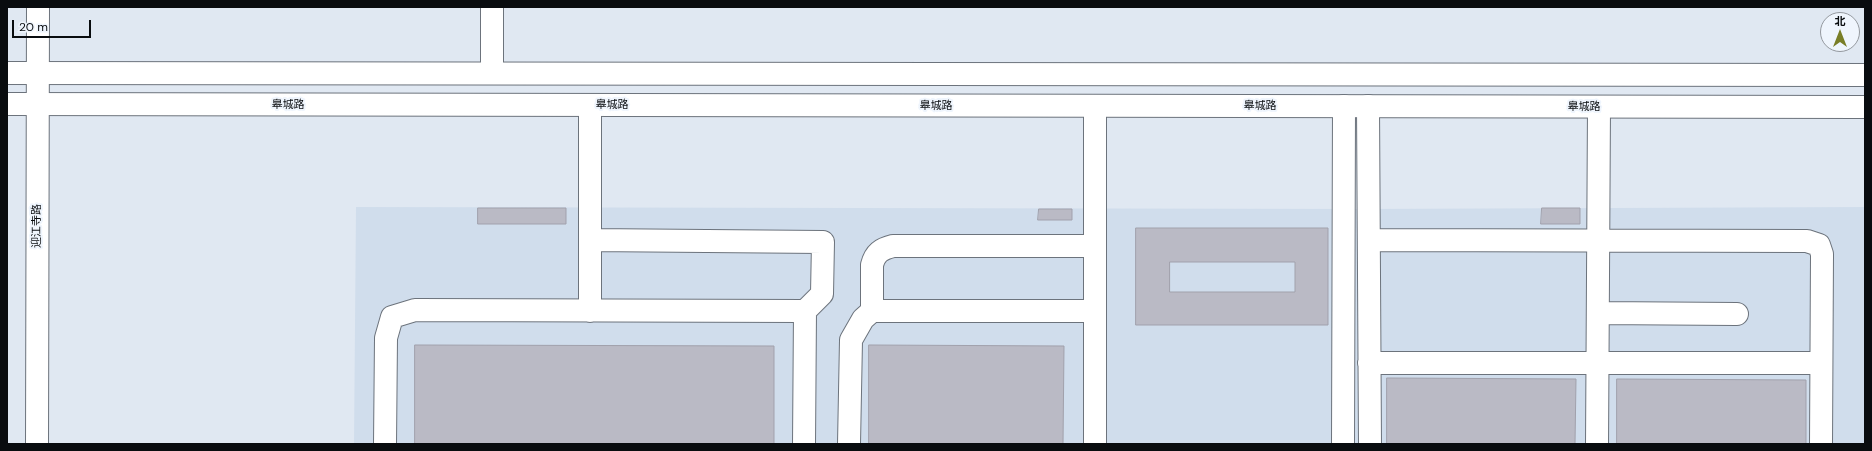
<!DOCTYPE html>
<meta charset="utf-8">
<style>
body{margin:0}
#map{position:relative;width:1872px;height:451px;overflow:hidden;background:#e0e8f2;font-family:"DM Sans","Noto Sans SC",sans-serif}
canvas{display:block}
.frame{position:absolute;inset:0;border:8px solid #090c0f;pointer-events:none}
.north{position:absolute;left:1820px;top:12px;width:40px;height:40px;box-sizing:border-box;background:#eff5fd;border:1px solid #93989e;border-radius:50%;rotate:0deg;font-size:11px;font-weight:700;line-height:16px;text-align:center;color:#090c0f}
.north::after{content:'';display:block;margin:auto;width:14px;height:18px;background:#797e28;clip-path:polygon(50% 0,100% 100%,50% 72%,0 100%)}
.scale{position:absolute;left:12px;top:20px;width:79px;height:18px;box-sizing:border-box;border:2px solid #090c0f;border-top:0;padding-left:5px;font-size:12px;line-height:14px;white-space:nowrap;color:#090c0f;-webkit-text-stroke:3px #eff5fd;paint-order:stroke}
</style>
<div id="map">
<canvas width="1872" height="451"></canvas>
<div class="frame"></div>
<div class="north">北</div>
<div class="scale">20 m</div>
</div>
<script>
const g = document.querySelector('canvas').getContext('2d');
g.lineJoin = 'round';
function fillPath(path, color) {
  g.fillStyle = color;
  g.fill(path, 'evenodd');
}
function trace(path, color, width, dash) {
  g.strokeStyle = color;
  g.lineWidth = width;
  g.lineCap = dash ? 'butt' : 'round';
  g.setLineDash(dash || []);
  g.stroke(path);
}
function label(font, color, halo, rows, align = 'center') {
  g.font = font + ' "DM Sans","Noto Sans SC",sans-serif';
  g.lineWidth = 4;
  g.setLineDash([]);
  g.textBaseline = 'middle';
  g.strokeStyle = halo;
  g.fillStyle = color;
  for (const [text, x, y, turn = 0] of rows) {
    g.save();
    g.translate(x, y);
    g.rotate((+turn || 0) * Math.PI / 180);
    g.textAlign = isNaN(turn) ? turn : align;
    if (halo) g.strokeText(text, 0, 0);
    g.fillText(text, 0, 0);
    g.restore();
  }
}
const built = new Path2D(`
 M356,207L1359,209L1865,207V444H354Z`);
const building = new Path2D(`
 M478,208H566V224H478Z
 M1542,208H1580V224H1541Z
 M1039,209H1072V220H1038Z
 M1136,228H1328V325H1136ZM1170,262H1295V292H1170Z
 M415,345L774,346V444H415Z
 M869,345L1064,346L1063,444H869Z
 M1387,378L1576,379L1575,444H1387Z
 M1617,379L1806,380V444H1617Z`);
const minor = new Path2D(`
 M492,7V73
 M590,105V311
 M1095,106V444
 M1368,106L1370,444
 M1369,240L1807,241L1819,245L1822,254L1821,444
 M1095,246H893C881,249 875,253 872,265V311H1095
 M1598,313L1737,314
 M1369,363H1821
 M37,444L38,7
 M385,444L386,338L392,317L415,310L805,311L822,294L823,242L590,240
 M804,444L805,311
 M849,444L851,340L863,319L872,311
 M1343,444L1344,106
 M1597,444L1599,107`);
const major = new Path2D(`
 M7,73L1865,75
 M7,104L1865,107`);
const streetNames = [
 ["皋城路",288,105],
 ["皋城路",612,105],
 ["皋城路",936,106],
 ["皋城路",1260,106],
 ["皋城路",1584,107],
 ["迎江寺路",37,226,-90]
];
fillPath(built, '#d0ddec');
fillPath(building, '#babac5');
trace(building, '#a1a1ac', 1);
trace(minor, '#6c737c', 24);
trace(major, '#6c737c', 24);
trace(minor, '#fff', 22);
trace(major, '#fff', 22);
label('11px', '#090c0f', '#eff5fd', streetNames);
</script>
